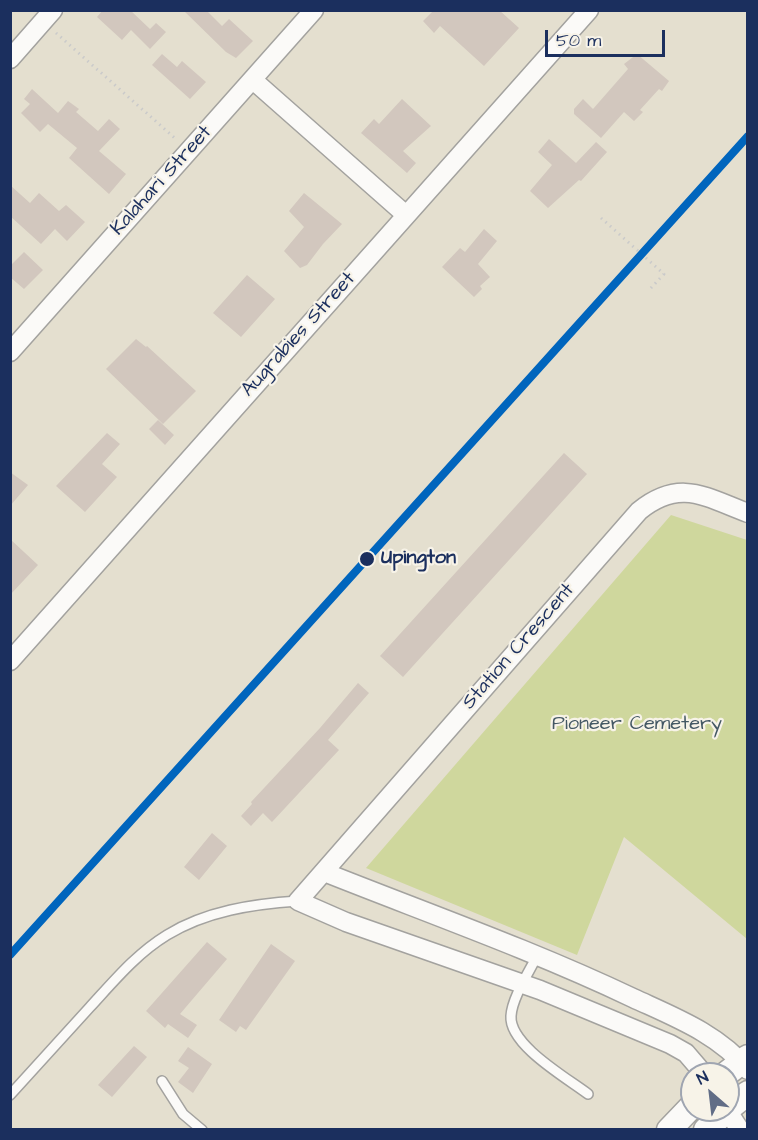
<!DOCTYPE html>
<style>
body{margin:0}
#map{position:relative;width:758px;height:1140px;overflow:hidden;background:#e4dfcf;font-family:"Architects Daughter",sans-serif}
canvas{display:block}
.frame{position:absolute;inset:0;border:12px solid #1b2f5e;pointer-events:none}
.north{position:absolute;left:680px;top:1062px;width:60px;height:60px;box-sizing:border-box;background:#f7f3e8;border:2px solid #9fa5b1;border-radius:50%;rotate:332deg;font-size:16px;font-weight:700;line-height:24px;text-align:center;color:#1b2f5e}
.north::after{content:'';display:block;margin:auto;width:21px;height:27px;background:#616d86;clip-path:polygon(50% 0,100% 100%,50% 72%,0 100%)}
.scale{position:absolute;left:545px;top:30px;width:120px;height:27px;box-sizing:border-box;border:3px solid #1b2f5e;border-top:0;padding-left:8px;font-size:18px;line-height:21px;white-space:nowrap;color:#1b2f5e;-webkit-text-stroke:4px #f7f3e8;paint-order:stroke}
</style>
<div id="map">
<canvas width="758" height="1140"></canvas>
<div class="frame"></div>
<div class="north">N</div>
<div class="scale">50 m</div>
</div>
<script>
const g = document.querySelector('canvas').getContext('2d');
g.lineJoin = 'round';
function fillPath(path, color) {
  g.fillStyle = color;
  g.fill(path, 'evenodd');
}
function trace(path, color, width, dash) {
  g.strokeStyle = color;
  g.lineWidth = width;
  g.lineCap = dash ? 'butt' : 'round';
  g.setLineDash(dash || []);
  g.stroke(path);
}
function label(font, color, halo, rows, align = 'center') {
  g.font = font + ' "Architects Daughter",sans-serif';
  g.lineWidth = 4.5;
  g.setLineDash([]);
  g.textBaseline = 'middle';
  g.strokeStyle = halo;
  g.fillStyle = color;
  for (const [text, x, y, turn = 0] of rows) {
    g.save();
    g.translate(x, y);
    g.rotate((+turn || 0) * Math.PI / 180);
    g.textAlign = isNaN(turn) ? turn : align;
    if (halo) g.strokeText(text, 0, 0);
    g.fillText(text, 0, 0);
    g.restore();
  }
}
const green = new Path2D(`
 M671,515L747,540V939L624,837L577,955L366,868Z`);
const building = new Path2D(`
 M103,10H130L150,29L156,23L166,32L150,49L131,30L122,40L97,17Z
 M183,10H206L222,26L229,19L253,41L236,58L226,52Z
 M434,10H499L519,28L484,66L440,26L434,33L423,21Z
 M162,54L177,67L182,61L206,82L190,99L152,65Z
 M637,54L669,81L662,91L659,89L640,110L643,112L634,121L624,112L601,138L574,114V109L583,99L593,109L628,69L624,64Z
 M32,89L58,113L68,101L79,109L76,112L98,131L109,119L120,129L99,151L126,174L109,194L69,158L77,148L48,124L40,132L21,113L30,104L24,99Z
 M402,99L431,126L403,151L416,163L407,173L361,133L374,119L379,124Z
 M549,139L576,163L596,142L607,152L581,181L579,180L548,208L530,191L552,165L538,152Z
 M10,185L30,203L39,193L59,211L66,205L85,222L67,241L55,229L41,244L10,216Z
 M304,193L342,224L323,244L307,265L300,268L284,251L304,227L289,211Z
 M484,229L497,241L478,264L490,277L480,286L482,289L474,297L442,267L460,248L465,252Z
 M24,252L43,270L24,289L10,277V266Z
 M247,275L275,299L241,337L213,313Z
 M136,339L146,347L147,346L196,391L163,424L106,369Z
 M158,420L174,435L165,445L149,429Z
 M107,433L120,444L102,464L117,477L85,512L56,486Z
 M564,453L587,474L403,677L380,656Z
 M10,472L28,485L10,506Z
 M10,539L38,565L10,595Z
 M358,683L369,693L328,740L339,750L272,822L263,813L251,826L241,816L252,804L251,802L320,728Z
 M212,833L227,846L199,880L184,867Z
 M207,942L227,959L180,1014L197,1025L188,1038L168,1024L165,1028L146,1011Z
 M271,944L295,961L246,1030L240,1026L236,1032L219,1020Z
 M134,1046L147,1057L112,1097L98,1085Z
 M188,1047L212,1064L193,1093L178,1082L189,1068L178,1061Z`);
const path = new Path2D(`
 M56,33L177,140
 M601,218L664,274L650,289`);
const service = new Path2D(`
 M537,956C529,972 512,998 511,1016C509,1045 567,1078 588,1094
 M162,1081L183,1114L202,1130
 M10,1095C37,1065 64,1036 90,1007C114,981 136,954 167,935C206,911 253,904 298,901`);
const minor = new Path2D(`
 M10,59L53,10
 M253,80L406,215
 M10,352L314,10
 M10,661L589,10
 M324,872C427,913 532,950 633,998C674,1017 719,1034 748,1070
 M704,1074L686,1053L670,1044L540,990L346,922L298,901L639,511C680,478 705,497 748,513
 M727,1110L740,1130`);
const tertiary = new Path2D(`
 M726,1074L748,1057
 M728,1109L748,1093
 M669,1130L692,1106
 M706,1130L727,1110`);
const rail1 = new Path2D(`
 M10,955L748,136`);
const markers = [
 [367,559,8,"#1b2f5e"]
];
const streetNames = [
 ["Kalahari Street",162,181,-48],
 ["Augrabies Street",299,335,-48],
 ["Station Crescent",519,647,-49]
];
const stopNames = [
 ["Upington",381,559]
];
const parkNames = [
 ["Pioneer Cemetery",637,725]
];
fillPath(green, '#cfd79d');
fillPath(building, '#d2c7be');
trace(service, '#a3a29f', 12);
trace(minor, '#a3a29f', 21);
trace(tertiary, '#a3a29f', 27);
trace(path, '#cacaca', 3, [1.5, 4.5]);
trace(service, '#fbfaf8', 9);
trace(minor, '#fbfaf8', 18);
trace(tertiary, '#fbfaf8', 24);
trace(rail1, '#0065bd', 8);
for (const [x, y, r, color] of markers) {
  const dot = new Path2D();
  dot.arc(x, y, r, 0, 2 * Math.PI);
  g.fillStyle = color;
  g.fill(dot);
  trace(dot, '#f7f3e8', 2);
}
label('20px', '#1b2f5e', '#f7f3e8', streetNames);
label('bold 20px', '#1b2f5e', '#f7f3e8', stopNames, 'left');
label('20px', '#445864', '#f7f3e8', parkNames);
</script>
